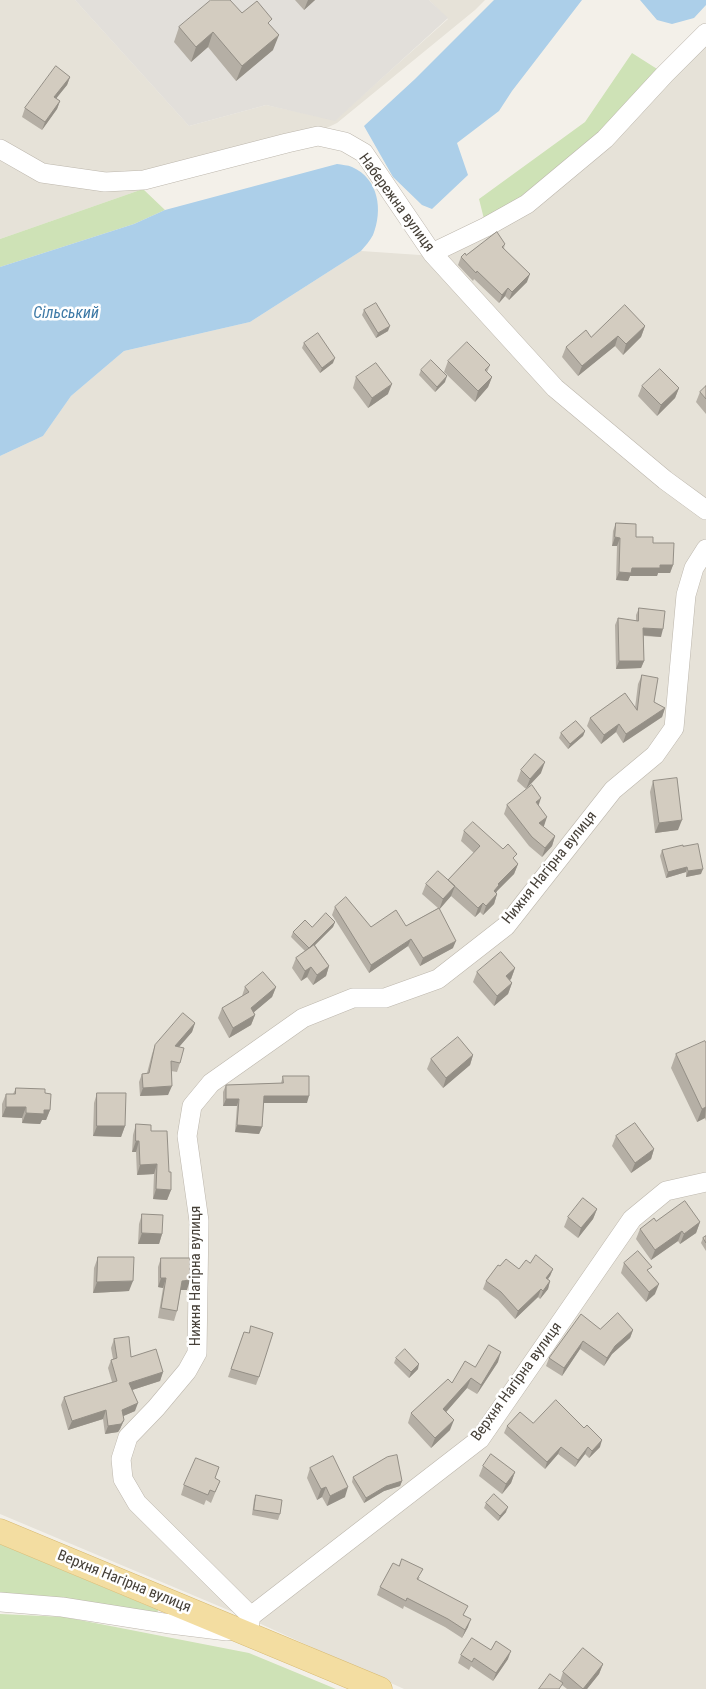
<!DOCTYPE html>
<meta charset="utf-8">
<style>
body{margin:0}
canvas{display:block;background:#f3f0e9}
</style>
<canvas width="706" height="1689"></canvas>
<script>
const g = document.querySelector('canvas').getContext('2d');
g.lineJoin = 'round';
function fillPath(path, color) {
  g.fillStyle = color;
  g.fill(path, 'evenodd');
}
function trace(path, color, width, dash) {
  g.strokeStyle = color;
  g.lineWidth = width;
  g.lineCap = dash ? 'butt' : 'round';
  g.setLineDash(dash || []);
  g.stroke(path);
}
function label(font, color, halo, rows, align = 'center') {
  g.font = font + ' "Roboto Condensed",sans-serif';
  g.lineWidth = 5;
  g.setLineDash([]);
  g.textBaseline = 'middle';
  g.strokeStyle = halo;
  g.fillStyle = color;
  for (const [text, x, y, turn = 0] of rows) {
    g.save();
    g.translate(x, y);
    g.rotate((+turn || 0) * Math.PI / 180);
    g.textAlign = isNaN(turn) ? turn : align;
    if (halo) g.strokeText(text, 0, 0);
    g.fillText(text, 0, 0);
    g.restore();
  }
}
const residential = new Path2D(`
 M0,0H75L189,126L266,105L335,120L448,19L429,0H485L475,10L337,123L289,146L143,189L0,239Z
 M706,25V1689H404L252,1620L0,1514V456L43,436L71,396L124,351L250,322L361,251L420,255L486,227Z`);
const industrial = new Path2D(`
 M75,0H429L448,18L335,121L266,105L189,126Z`);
const green = new Path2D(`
 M632,53L665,74L629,115L486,227L479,199L585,122Z
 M143,189L165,210L134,224L0,267V239Z
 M0,1544L158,1610L157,1616L0,1598Z
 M0,1614L64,1617L249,1653L336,1689H0Z`);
const water = new Path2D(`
 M494,0H582L512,91L499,111L457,143L468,175L432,209L422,205L393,177L364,126L415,79Z
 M640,0H706V5L694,18L672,24L657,20Z
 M337,164C342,165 348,165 352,167C379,179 383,210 373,235C370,241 365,246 361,251L250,322L124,351L71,396L43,436L0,456V267L134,224L165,210Z`);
const minor = new Path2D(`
 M0,149L42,173L105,182L144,180L287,143L318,136L345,142L364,153L432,253L555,388L665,480L706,510
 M432,253L486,227L527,204L605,139L665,74L706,33
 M0,1602L62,1607L170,1624L227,1631
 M251,1616L137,1503L123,1479L121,1459L128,1437L156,1408L187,1371L197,1353L199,1221L187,1136L192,1106L211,1083L303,1018L353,998H385L438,979L506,926L613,790L655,755L674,728L686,595L694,568L706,549
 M249,1627L251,1616L480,1439L632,1219L666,1191L706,1182`);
const major = new Path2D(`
 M0,1531L380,1689`);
const wall = new Path2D(`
 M295,0H315L304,10Z
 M242,13L270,25L273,50L236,81L208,47L191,62L174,42L179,27Z
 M70,77L67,85L56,98L60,101L57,109L42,130L22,117L25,108Z
 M505,244L504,248L527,282L509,300L505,296L499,303L474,279L473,281L458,265L461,257Z
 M364,310L388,331L376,338L362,315Z
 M645,326L641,337L623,355L615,346L578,376L562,357L566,347L591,337Z
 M304,343L333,363L320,373L302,348Z
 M448,361L490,365L487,372L492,377L488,387L475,402L444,372Z
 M421,370L445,382L435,392L419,375Z
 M356,377L388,394L368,408L353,388Z
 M642,386L679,388L675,398L657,416L638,396Z
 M706,386V414L696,402L700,392Z
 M616,523L636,537L653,543L673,565L670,573H658L657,576H630L628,581L616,580L617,546H612L613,531Z
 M639,608L661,637L644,636V661L641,668L616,669L615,625L618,618L636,621V615Z
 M642,675L654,702L665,708L662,717L623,743L616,732L601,744L587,726L590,718L635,708L638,684Z
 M585,731L583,736L568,749L559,738L561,733Z
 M521,770L541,773L526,789L517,781Z
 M653,781L678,830L655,833L650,792Z
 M507,805L539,806L544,826L543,827L555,836L552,846L542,857L529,846L504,814Z
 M464,831L515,861L518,864L514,874L497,891L496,893L497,894L494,904L483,915L480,912L475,917L451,896L439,909L453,948L420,966L408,946L369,973L332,915L335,907L371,927L406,926L438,908L422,894L426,884L448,880L474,853L461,841Z
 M662,850L701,874L686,877V872L666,878L660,856Z
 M335,922L333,927L315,945L329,966L326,976L313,985L307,977L301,981L292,968L296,958L305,951L291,937L293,932L312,927Z
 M515,968L511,979L509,980L512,983L508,994L494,1006L473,982L477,972Z
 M245,987H276L272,997L254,1012L255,1015L251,1025L229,1038L218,1018L222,1008L242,996Z
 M195,1023L192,1032L179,1047L180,1063L177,1072L171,1071L168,1095L140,1096L139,1082L142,1074L147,1073L152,1054L155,1045Z
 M706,1043V1121L705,1118L697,1122L671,1068L676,1054Z
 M473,1055L470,1065L443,1088L427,1069L431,1059Z
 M283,1076L307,1103H264L262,1127L259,1134L235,1132L237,1106H223V1092L226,1085L281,1083Z
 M16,1088L45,1093L50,1110L46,1120H42L40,1124L22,1123V1118L2,1117V1104L6,1094H13Z
 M97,1093L125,1126L121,1137L93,1136L94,1103Z
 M136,1124L151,1131L171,1190L167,1200L153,1199L154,1174L137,1175L136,1152H132L133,1135Z
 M616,1136L654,1149L651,1159L631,1173L612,1146Z
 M597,1209L593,1219L578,1238L564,1227L568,1217Z
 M142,1214L162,1234L159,1244H138L139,1224Z
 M656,1221L700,1222L696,1233L680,1244L678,1241L651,1260L636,1239L640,1229Z
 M706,1236V1251L701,1243L703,1238Z
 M98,1257L129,1291L93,1293L94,1268Z
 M161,1258L187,1290H181L177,1311L174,1321L158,1318L163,1288L158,1287V1267Z
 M530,1263L553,1269L550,1276L548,1279L550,1281L548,1289L540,1299L538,1297L515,1319L498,1300L483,1289L486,1281L500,1266L519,1269Z
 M624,1263L649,1272L655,1294L646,1302L621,1273Z
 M600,1329L633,1330L630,1338L612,1354L604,1366L580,1349L562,1376L546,1366L549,1358Z
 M244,1332L259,1377L256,1385L228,1377Z
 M114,1339L131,1357L163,1372L160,1381L132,1390L135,1411L123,1416L124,1420L120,1429L118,1432L105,1434L103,1419L68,1430L61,1405L64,1397L112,1382L108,1368L111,1360L113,1359L111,1348Z
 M396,1358L418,1369L409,1378L394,1363Z
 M498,1362L477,1394L467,1388L446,1412L450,1430L431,1448L408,1423L411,1413L475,1367Z
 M533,1423L600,1447L589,1458L585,1454L575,1467L558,1454L545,1469L504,1433L507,1426Z
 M483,1466L515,1472L511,1483L502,1494L479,1476Z
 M310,1468L345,1497L327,1506L322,1497L317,1500L307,1478Z
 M353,1477L402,1481L400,1486L384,1491L364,1503L352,1482Z
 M220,1481L211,1503L206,1500L204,1505L181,1495L184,1485Z
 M256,1495L280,1514L278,1520L252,1515L254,1500Z
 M486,1503L506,1512L498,1521L484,1508Z
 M420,1577L418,1580L465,1616L468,1627L462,1638L445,1627L404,1606L403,1609L377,1595L380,1587Z
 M491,1650L508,1659L493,1681L471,1666L469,1670L458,1663L461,1655Z
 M603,1664L599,1674L587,1689H567L562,1685L560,1681L563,1672Z`);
const shadedWall = new Path2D(`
 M308,0H315L304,10Z
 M213,32L208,47L191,62L196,47Z
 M279,35L273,50L236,81L242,66Z
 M70,77L67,85L51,105L54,97Z
 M60,101L57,109L42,130L45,122Z
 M530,274L527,282L509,300L512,292Z
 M508,288L505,296L499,303L502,295Z
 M390,326L388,331L376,338L378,333Z
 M645,326L641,337L623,355L626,344Z
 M618,336L615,346L578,376L582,366Z
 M335,358L333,363L320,373L322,368Z
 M447,376L445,382L435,392L437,387Z
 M492,377L488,387L475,402L478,391Z
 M392,384L388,394L368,408L372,398Z
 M679,388L675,398L657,416L661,405Z
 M615,537L620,538L617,546H612Z
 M660,565H673L670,573H658L657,576H630L628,581L616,580L619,572L632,568Z
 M643,628L663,629L661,637L641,635Z
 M619,661H644L641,668L616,669Z
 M665,708L662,717L623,743L626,734Z
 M619,724L616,732L601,744L604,735Z
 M585,731L583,736L568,749L570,744Z
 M545,762L541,773L526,789L530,779Z
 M541,798L538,807L536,802Z
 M547,817L544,826L536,833L539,823Z
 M682,820L678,830L655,833L659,823Z
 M555,836L552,846L542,857L545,848Z
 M518,864L514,874L497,891L495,895L494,891L498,884Z
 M687,867L686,872L666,878L668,872Z
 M703,869L701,874L686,877L688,871Z
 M455,886L451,896L439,910L443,899Z
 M497,894L494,904L483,915L486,906Z
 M483,903L480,912L475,917L478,908Z
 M335,922L333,927L307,953L309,948Z
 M411,939L408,946L369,973L371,965Z
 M456,941L453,948L420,966L423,958Z
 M329,966L326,976L313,985L317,975Z
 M311,967L307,977L301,981L305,971Z
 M515,968L511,979L502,987L506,976Z
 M512,983L508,994L494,1006L497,996Z
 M276,987L272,997L247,1018L251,1008Z
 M255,1015L251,1025L229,1038L233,1028Z
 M195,1023L192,1032L172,1055L175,1046Z
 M473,1055L470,1065L443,1088L446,1078Z
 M172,1086L168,1095L140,1096L143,1088Z
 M264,1096H309L307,1103H262Z
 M226,1099H239L237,1106H223Z
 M6,1107H26L22,1118L2,1117Z
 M706,1107L705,1118L697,1122L702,1109Z
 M44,1110H50L46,1120H42L40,1124L22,1123L26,1113Z
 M237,1125L262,1127L259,1134L235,1132Z
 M97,1126H125L121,1137L93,1136Z
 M136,1141H139L136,1152H132Z
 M654,1149L651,1159L631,1173L635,1163Z
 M157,1164L154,1174L137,1175L140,1165Z
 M156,1189L171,1190L167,1200L153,1199Z
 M597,1209L593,1219L578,1238L581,1228Z
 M700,1222L696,1233L680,1244L684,1234Z
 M682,1231L678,1241L651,1260L655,1250Z
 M142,1233L162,1234L159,1244H138Z
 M553,1269L550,1276L543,1286L546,1278Z
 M161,1278H166L163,1288L158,1287Z
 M190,1280L187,1290H179L182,1281Z
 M133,1281L129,1291L93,1293L97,1282Z
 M550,1281L548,1289L540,1299L543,1291Z
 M659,1284L655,1294L646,1302L649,1292Z
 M541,1289L538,1297L515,1319L518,1311Z
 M633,1330L630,1338L612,1354L604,1366L607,1358L615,1346Z
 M583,1341L580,1349L562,1376L564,1368Z
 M501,1352L498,1362L477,1394L481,1385Z
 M419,1364L418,1369L409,1378L411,1372Z
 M163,1372L160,1381L126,1392L129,1383Z
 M471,1378L467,1388L440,1419L443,1409Z
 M138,1403L135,1411L119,1418L122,1410Z
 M106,1410L103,1419L68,1430L72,1421Z
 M124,1420L120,1429L118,1432L105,1434L108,1426Z
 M454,1420L450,1430L431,1448L435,1438Z
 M602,1440L600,1447L589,1458L592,1451Z
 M561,1447L558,1454L545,1469L547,1462Z
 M588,1447L585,1454L575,1467L578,1460Z
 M515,1472L511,1483L502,1494L506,1484Z
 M402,1481L400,1486L384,1491L364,1503L366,1498L386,1486Z
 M326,1487L322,1497L317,1500L321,1489Z
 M348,1487L345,1497L327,1506L330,1496Z
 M508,1507L506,1512L498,1521L500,1516Z
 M471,1619L468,1627L462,1638L465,1630Z
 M511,1651L508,1659L493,1681L496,1673Z
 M603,1664L599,1674L587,1689H583Z`);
const building = new Path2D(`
 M211,0H230L242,13L257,1L272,19L268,23L279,35L242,66L213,32L196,47L179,27Z
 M56,66L70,77L54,97L60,101L45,122L25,108Z
 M497,232L505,244L502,247L530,274L512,292L508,288L502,295L477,271L476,273L461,257L465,253L466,255Z
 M376,303L390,326L378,333L364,310Z
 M625,305L645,326L626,344L618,336L582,366L566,347L586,330L591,337Z
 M318,333L335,358L322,368L304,343Z
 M467,342L490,365L485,370L492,377L478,391L448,361Z
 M431,360L447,376L437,387L421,370Z
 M376,363L392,384L372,398L356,377Z
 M660,369L679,388L661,405L642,386Z
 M706,386V399L700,392Z
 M616,523L636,524V537H653V543H674L673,565H660V568H632L631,573L619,572L620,538L615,537Z
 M639,608L665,611L663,629L643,628L644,661H619L618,618L638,621Z
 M642,675L658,678L654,702L665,708L626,734L619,724L604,735L590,718L625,693L637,710Z
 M576,721L585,731L570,744L561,733Z
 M535,754L545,762L530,779L521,770Z
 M677,778L682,820L659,823L653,781Z
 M532,785L541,798L536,802L547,817L539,823L555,836L545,848L532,837L507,805Z
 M473,822L503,849L508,844L517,854L513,858L518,864L498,884L499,885L494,891L497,894L486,906L483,903L478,908L448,880L480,846L464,831Z
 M698,844L703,869L688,871L687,867L668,872L662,850L683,845V846Z
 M438,871L455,886L443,899L426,884Z
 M346,897L371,927L396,910L406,926L439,908L456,941L423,958L411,939L371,965L335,907Z
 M326,913L335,922L309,948L293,932L305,920L312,927Z
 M314,945L329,966L317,975L311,967L305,971L296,958Z
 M501,952L515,968L506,976L512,983L497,996L477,972Z
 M263,972L276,987L251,1008L255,1015L233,1028L222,1008L249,992L245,987Z
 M183,1013L195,1023L175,1046L184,1048L180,1063L171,1061L172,1086L143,1088L142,1074L149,1073L155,1045Z
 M458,1037L473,1055L446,1078L431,1059Z
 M705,1041L706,1043V1107L702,1109L676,1054Z
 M283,1076H309V1096H264L262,1127L237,1125L239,1099H226V1085L283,1083Z
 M16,1088L45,1089V1093L51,1094L50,1110H44V1114L26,1113V1107H6V1094H15Z
 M97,1093H126L125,1126H97Z
 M635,1123L654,1149L635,1163L616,1136Z
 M136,1124L151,1125V1131H167L169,1172H171V1190L156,1189L157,1164L140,1165L139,1141H136Z
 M583,1198L597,1209L581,1228L568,1217Z
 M685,1201L700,1222L684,1234L682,1231L655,1250L640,1229L654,1218L656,1221Z
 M142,1214L163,1215L162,1234L142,1233Z
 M706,1236V1243L703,1238Z
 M638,1251L652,1267L647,1270L659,1284L649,1292L624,1263Z
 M536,1255L553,1269L546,1278L550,1281L543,1291L541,1289L518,1311L501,1292L486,1281L498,1265L500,1266L506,1259L519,1269L526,1260L530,1263Z
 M98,1257H134L133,1281L97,1282Z
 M161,1258H190V1280L182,1281L177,1311L161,1308L166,1278H161Z
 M618,1313L633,1330L615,1346L607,1358L583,1341L564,1368L549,1358L581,1314L600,1329Z
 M251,1326L273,1333L259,1377L231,1369L244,1332L249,1333Z
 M129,1337L131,1357L156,1349L163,1372L129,1383L138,1403L122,1410L124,1420L121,1424L108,1426L106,1410L72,1421L64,1397L117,1381L111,1360L117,1358L114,1339Z
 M489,1345L501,1352L481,1385L471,1378L443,1409L454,1420L435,1438L411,1413L448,1379L452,1383L465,1361L475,1367Z
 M405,1349L419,1364L411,1372L396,1358Z
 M556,1400L584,1428L587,1425L602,1440L592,1451L588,1447L578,1460L561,1447L547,1462L507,1426L520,1412L533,1423Z
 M491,1454L515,1472L506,1484L483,1466Z
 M397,1455L402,1481L386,1486L366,1498L353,1477L387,1457Z
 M333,1456L348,1487L330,1496L326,1487L321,1489L310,1468Z
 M196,1458L219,1467L215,1478L220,1481L215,1492L210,1490L208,1495L184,1485Z
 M494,1494L508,1507L500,1516L486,1503Z
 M256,1495L282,1500L280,1514L254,1510Z
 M402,1559L423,1569L417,1579L468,1606L463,1615L471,1619L465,1630L448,1619L407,1598L406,1601L380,1587L393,1563L399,1566Z
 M472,1638L491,1650L496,1641L511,1651L496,1673L474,1658L472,1662L461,1655Z
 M583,1648L603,1664L583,1689L563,1672Z
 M550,1674L563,1683L559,1689H539Z`);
const streetNames = [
 ["Набережна вулиця",396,203,54],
 ["Нижня Нагірна вулиця",550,868,-51],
 ["Нижня Нагірна вулиця",196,1276,-90],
 ["Верхня Нагірна вулиця",517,1382,-54],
 ["Верхня Нагірна вулиця",124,1582,22]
];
const waterNames = [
 ["Сільський",66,314]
];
fillPath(residential, '#e6e2d8');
fillPath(industrial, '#e2dfda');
fillPath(green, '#cee2b6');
fillPath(water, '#accfe9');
trace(minor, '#bdb7ad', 20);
trace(major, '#d7ba73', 25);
trace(minor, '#fff', 19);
trace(major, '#f3dda1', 24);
fillPath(wall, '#b5afa5');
fillPath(shadedWall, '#948f86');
fillPath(building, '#d3ccc0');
trace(building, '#948f86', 1);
label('15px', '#464038', '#fff', streetNames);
label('italic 16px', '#3d79a6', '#fff', waterNames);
</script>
